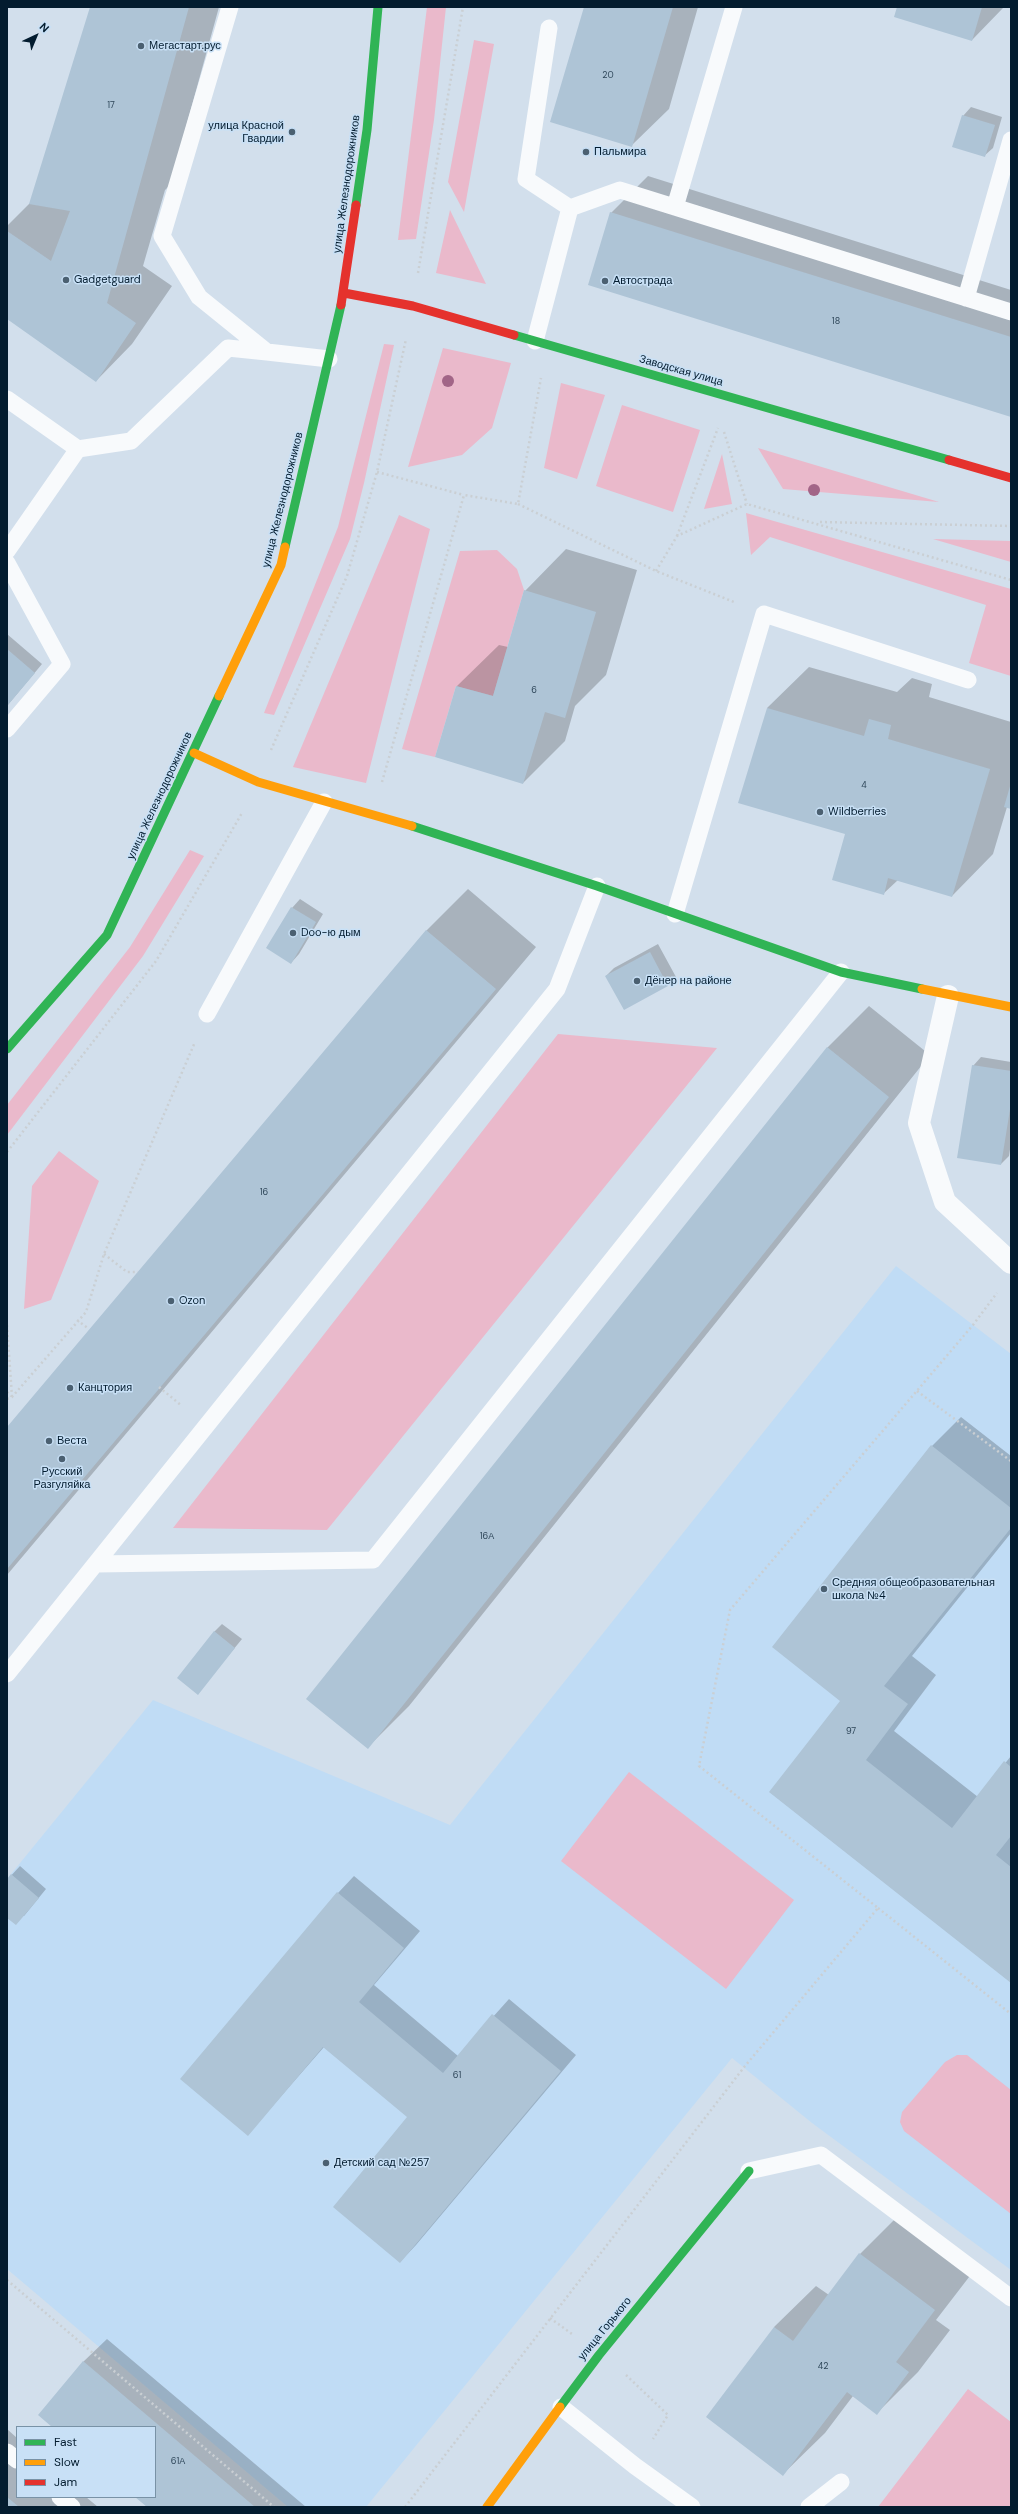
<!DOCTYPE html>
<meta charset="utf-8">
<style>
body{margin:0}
#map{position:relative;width:1018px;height:2514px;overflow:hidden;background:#d2dfec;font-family:"DM Sans",sans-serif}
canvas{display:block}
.frame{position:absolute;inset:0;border:8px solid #031c2f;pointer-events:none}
.legend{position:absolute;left:16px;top:2426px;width:140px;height:72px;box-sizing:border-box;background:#c8e0f6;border:1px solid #7992a6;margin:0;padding:5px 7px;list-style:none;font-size:12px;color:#031c2f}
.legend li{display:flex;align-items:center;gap:8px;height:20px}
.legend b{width:20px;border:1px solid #7992a6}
.north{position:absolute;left:16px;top:16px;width:40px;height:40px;-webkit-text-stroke:3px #c8e0f6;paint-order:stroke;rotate:44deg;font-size:11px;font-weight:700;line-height:16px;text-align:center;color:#031c2f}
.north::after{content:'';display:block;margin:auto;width:14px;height:18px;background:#031c2f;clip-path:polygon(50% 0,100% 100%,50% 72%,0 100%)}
</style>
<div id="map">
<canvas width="1018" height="2514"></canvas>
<div class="frame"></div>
<ul class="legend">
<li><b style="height:5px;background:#30b455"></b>Fast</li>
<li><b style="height:5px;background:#ff9f0a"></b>Slow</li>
<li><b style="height:5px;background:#e5322d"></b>Jam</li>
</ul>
<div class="north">N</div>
</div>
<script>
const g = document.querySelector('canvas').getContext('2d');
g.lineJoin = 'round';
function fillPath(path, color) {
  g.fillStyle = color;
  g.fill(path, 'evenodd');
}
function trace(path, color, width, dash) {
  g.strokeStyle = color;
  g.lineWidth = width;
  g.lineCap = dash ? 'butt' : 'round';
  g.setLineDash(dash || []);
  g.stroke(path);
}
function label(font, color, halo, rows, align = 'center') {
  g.font = font + ' "DM Sans",sans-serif';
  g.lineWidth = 3;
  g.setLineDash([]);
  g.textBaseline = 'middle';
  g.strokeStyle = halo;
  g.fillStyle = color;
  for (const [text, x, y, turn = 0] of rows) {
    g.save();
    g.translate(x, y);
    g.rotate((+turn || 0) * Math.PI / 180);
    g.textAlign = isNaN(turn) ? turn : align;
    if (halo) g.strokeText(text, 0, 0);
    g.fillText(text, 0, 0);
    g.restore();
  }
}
const built = new Path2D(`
 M896,1266L1011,1354V2270L812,2123L732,2058L366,2507H288L7,2269V1879L153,1700L450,1825Z`);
const green = new Path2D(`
 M427,7H446L434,120L416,239L398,240Z
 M474,40L494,44L464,212L448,182Z
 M450,210L486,284L436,273Z
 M384,344L394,345L364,483L350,539L274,715L264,713L338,527Z
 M443,348L511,363L492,428L462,455L408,467Z
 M561,383L605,395L577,479L544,468Z
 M622,405L700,430L673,512L596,486Z
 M758,448L939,502L783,489Z
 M722,454L732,504L704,509Z
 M746,513L1011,589V676L969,663L986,605L770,537L751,555Z
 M399,515L430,529L366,783L293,767Z
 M933,539L1011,541V562Z
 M497,550L517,569L524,590L493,696L456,686L435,757L402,749L460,551Z
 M190,850L204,856L143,956L7,1135V1105L130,947Z
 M558,1034L717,1048L327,1530L173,1528Z
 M59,1151L99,1181L51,1300L24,1309L32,1186Z
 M629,1772L794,1900L726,1989L561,1861Z
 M957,2055H967L1011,2090V2214L904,2131L900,2122L902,2112L945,2062Z
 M968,2389L1011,2422V2507H878Z`);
const shadow = new Path2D(`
 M91,7H219L170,185L165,190L143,266L172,286L132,344L96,381L7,318V226L31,202Z
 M585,7H698L669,109L632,145Z
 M898,7H1004L972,40Z
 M971,107L1002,117L993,148L984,156L963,116Z
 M648,176L1011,290V416L611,213Z
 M566,549L637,570L606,675L575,706L565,741L523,783L437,757L457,686L499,645L508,647L525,591Z
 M7,634L42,664L7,706Z
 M809,667L897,692L912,678L932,684L929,697L1011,722V808L1007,807L993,854L952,896L898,880L883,894L767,708Z
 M468,889L536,947L7,1575V1429L426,931Z
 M300,899L323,914L299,954L291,963L292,908Z
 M658,944L676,977L668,985L624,1009L606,976L614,968Z
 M869,1006L930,1055L409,1706L368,1747L827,1048Z
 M981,1057L1011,1062V1143L1009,1156L1001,1164L973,1066Z
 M961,1417L1011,1456V1533L912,1656L936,1675L894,1731L978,1797L1011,1756V1982L770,1792L842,1701L774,1647L932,1446Z
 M222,1624L242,1639L197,1694L214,1632Z
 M20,1866L46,1889L24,1916H7V1880Z
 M354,1876L420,1931L374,1985L458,2056L509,1999L576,2055L416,2245L400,2262L409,2117L324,2047L248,2134L338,1893Z
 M902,2212L976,2268L936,2320L950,2330L918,2372L877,2413L853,2396L825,2433L783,2474L774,2327L816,2286L829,2295L860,2254Z
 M107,2339L306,2507H149L137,2497H155V2427H54L83,2362Z
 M7,2429L17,2438V2497H86L98,2507H7Z`);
const building = new Path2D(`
 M90,7H189L107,303L136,323L96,382L7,319V231L51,261L70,211L29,204Z
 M584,7H673L632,147L550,122Z
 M897,7H982L972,41L894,17Z
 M962,115L995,125L985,157L952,147Z
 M610,212L1011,337V417L588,285Z
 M524,590L596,612L565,718L545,712L523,784L435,757L456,686L493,696Z
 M7,649L35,673L7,706Z
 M767,708L864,736L869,719L891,725L888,739L990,769L952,897L888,878L884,895L832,880L845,834L738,803Z
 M1011,783V809L1004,807Z
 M291,907L316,922L291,964L266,948Z
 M426,930L496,989L7,1569V1427Z
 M650,952L668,986L624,1010L605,976Z
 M827,1047L889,1097L368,1749L306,1699Z
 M972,1065L1011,1071V1103L1001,1165L957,1158Z
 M931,1445L1011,1508V1528L884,1686L908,1704L866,1760L952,1828L1004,1761L1011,1767V1836L996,1855L1011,1867V1983L769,1792L840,1701L772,1647Z
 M214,1631L235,1648L198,1695L177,1678Z
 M11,1874L39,1898L16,1925L7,1918V1879Z
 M337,1892L404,1948L359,2002L443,2073L492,2014L561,2071L400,2263L333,2207L407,2117L323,2047L248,2136L180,2079Z
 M859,2253L935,2310L896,2362L909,2372L877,2415L847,2392L783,2476L706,2417L774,2327L793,2341Z
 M83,2361L255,2507H147L135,2497H155V2427H52L38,2415Z
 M7,2497L19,2507H7Z`);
const path = new Path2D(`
 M418,273L463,7
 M724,432L747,504
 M377,472L464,495
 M518,504L656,571L734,602
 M820,522L1011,526
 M677,536L718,428
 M656,571L677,536L747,504L1011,580
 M271,750L347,576L377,472L406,339
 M382,782L464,495L518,504L541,378
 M7,1152L156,961L242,813
 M104,1254L127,1272H138
 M77,1320L89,1329
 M7,1325L12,1397
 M159,1387L182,1406
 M917,1391L1011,1461
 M7,1392L11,1396
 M7,1399L12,1397L86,1312L104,1254L195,1042
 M878,1908L1011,2014
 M7,2280L274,2507
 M550,2318L572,2334
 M626,2375L668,2415L653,2439
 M405,2507L745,2066L878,1908L699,1766L730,1610L973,1325L997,1293`);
const lane = new Path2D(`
 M230,7L162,236L199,297L267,352L329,359
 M549,28L526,179L570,208
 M675,207L734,7
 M570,208L620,190L1011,312
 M966,298L1011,140
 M535,341L570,208
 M7,399L78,449L131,441L228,348L267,352
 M7,551L78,449
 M7,563L62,664L7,729
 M675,914L764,614L968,680
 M207,1014L324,802
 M96,1564L373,1560L841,972
 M7,1674L557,989L597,886
 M749,2171L821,2155L1011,2298
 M561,2407L635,2466L692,2507
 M7,2452L17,2460
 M60,2497L72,2507
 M809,2507L841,2482`);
const street = new Path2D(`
 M948,996L919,1123L945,1202L1011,1263`);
const fast = new Path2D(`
 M356,205L367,130L378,7
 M514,335L949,460
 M285,547L341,305
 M412,826L597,886L841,972L922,989
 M7,1049L107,935L219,696
 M560,2407L599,2355L749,2171`);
const slow = new Path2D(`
 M219,696L281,565L285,547
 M194,753L258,782L412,826
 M922,989L1011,1007
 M487,2507L560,2407`);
const jam = new Path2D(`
 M344,293L413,306L514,335
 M341,305L356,205
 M949,460L1011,478`);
const trees = [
 [448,381],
 [814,490]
];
const markers = [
 [141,46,4,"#4b6071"],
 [292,132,4,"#4b6071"],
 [586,152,4,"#4b6071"],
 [66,280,4,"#4b6071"],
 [605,281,4,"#4b6071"],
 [820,812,4,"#4b6071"],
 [293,933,4,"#4b6071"],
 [637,981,4,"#4b6071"],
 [171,1301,4,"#4b6071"],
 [70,1388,4,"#4b6071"],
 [49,1441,4,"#4b6071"],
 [62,1459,4,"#4b6071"],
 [824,1589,4,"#4b6071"],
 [326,2163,4,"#4b6071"]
];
const numberNames = [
 ["20",608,76],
 ["17",111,106],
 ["18",836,322],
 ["6",534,691],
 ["4",864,786],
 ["16",264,1193],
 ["16А",487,1537],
 ["97",851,1732],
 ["61",457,2076],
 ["42",823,2367],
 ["61А",178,2462]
];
const poiNames = [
 ["Мегастарт.рус",149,46],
 ["улица Красной",284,126,"right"],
 ["Гвардии",284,139,"right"],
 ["Пальмира",594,152],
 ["Gadgetguard",74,280],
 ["Автострада",613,281],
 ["Wildberries",828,812],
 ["Doo-ю дым",301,933],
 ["Дёнер на районе",645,981],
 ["Ozon",179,1301],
 ["Канцтория",78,1388],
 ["Веста",57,1441],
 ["Русский",62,1472,"center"],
 ["Разгуляйка",62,1485,"center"],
 ["Средняя общеобразовательная",832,1583],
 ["школа №4",832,1596],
 ["Детский сад №257",334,2163]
];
const streetNames = [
 ["улица Железнодорожников",347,184,-82],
 ["Заводская улица",681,371,16],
 ["улица Железнодорожников",283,500,-76],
 ["улица Железнодорожников",160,796,-65],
 ["улица Горького",605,2329,-51]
];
fillPath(built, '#c0dcf5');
fillPath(green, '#eab9cb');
fillPath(shadow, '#0003');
fillPath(building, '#aec4d6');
trace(path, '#cacfd3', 2.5, [2, 3]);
trace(lane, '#f8fafc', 17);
trace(street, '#f8fafc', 22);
trace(fast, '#30b455', 9);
trace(slow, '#ff9f0a', 9);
trace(jam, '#e5322d', 9);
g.fillStyle = '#a26587';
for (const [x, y] of trees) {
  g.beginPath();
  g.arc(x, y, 6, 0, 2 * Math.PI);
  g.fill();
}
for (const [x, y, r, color] of markers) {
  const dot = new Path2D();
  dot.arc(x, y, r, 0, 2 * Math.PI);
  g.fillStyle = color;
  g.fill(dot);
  trace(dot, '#c8e0f6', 1.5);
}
label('9px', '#2e4659', null, numberNames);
label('11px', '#031c2f', '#c8e0f6', poiNames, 'left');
label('11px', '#031c2f', '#c8e0f6', streetNames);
</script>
